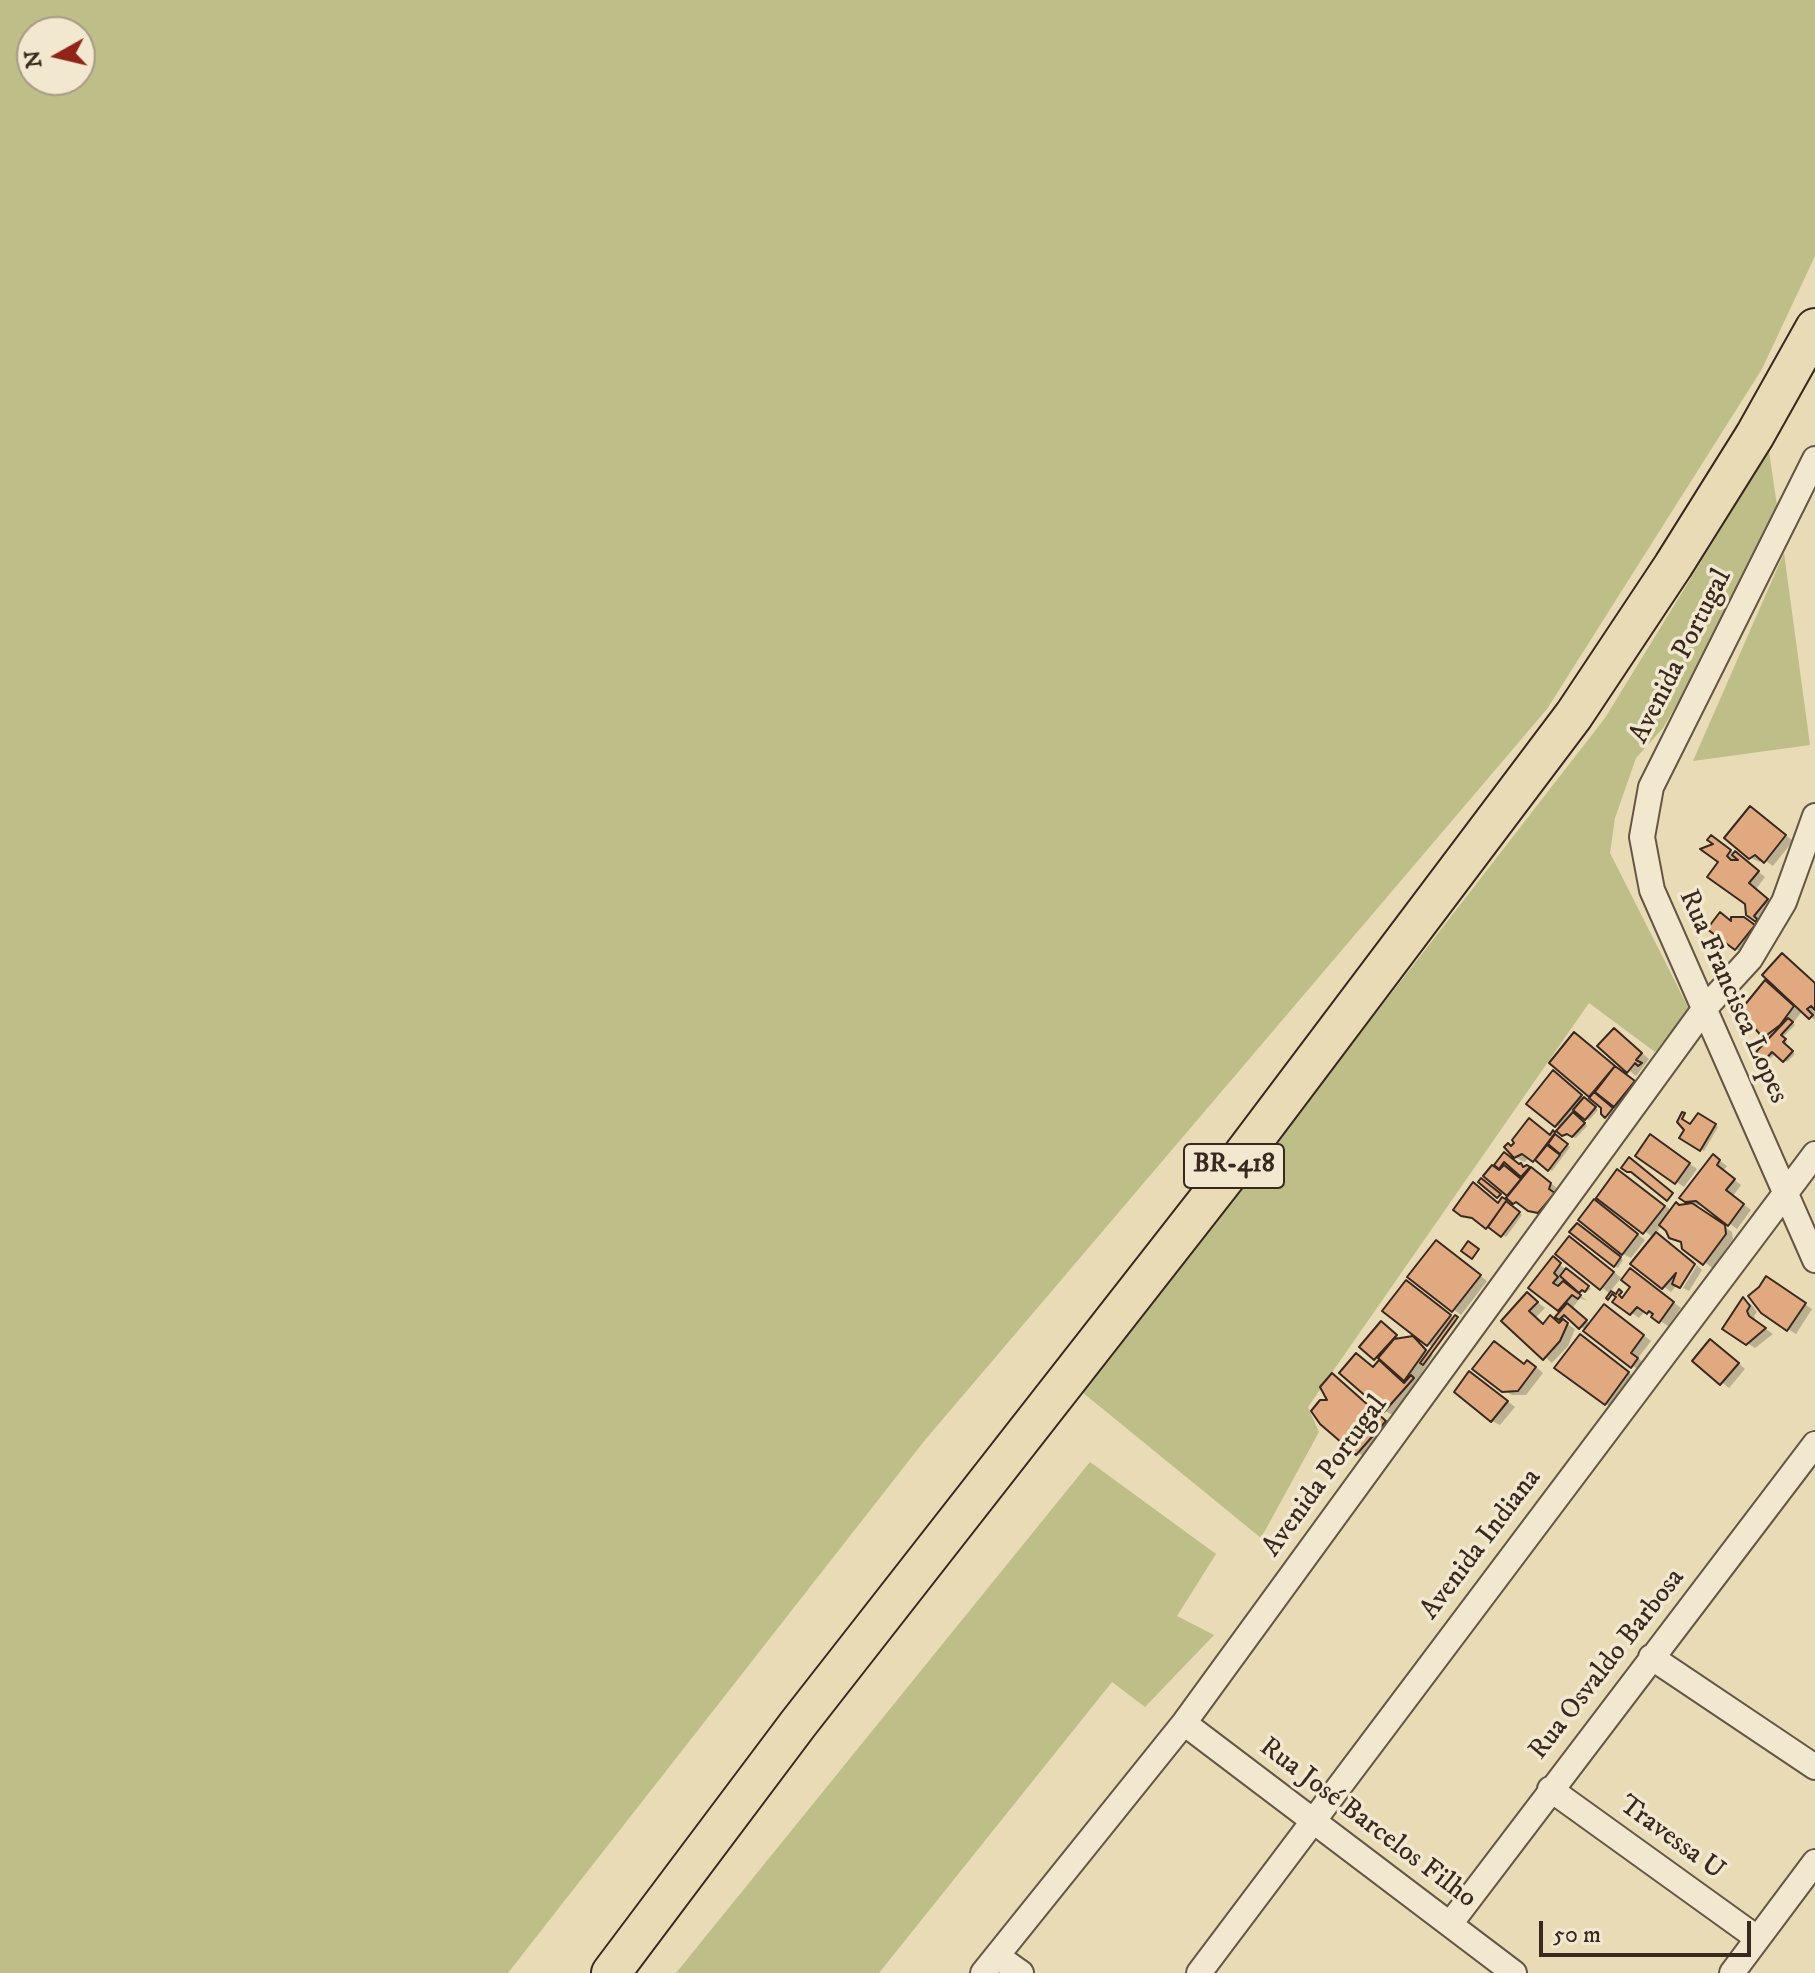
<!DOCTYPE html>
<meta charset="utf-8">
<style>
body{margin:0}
#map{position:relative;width:1815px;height:1973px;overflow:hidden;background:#e9dbb5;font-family:"IM FELL DW Pica",serif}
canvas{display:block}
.north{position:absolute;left:16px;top:16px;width:80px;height:80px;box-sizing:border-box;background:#f1e8cf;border:2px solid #a79b89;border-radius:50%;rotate:262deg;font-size:22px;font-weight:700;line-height:32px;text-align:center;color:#392820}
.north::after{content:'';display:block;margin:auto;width:28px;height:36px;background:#8f2418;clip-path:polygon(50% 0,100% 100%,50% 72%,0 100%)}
.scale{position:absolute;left:1539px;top:1921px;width:212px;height:36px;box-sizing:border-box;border:4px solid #392820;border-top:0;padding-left:10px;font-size:24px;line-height:28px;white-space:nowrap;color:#392820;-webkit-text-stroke:6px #f1e8cf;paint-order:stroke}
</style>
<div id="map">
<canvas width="1815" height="1973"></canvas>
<div class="north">N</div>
<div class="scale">50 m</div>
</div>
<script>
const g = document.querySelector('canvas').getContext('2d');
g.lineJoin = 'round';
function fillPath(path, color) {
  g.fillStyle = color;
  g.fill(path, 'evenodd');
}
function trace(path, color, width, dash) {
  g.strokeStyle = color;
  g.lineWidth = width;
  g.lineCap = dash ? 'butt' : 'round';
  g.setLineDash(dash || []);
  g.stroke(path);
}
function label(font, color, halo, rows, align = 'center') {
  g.font = font + ' "IM FELL DW Pica",serif';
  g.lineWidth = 7;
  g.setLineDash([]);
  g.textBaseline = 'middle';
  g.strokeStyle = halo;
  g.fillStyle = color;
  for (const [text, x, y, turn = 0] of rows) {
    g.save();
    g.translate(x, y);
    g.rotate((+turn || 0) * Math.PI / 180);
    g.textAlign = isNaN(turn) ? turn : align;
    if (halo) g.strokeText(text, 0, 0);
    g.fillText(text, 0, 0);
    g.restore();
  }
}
const green = new Path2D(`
 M0,0H1815V256L1762,369L1547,709L925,1440L508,1973H0ZM80,32V80H32V32Z
 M1769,451L1777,506L1698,668L1663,728L1636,758L1615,818L1610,853L1689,1009L1655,1052L1589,1003L1308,1407L1319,1432L1261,1538L1082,1392L1605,718Z
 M1784,553L1810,745L1693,761Z
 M1090,1462L1216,1554L1177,1616L1214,1635L1145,1707L1112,1682L879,1973H676Z`);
const shadow = new Path2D(`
 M1751,808L1793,841L1773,866L1763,859L1759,862L1751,858Z
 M1720,842L1765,877L1756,889L1775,905L1761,922L1753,917L1721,861Z
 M1733,923L1753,924L1761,931L1744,953L1736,949Z
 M1783,956L1815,982V1020L1803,1010L1793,1023L1795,1025L1783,1037L1787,1042L1785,1044L1795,1054L1787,1062L1776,1053L1769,1060L1766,1058L1770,1040L1749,1026L1748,1019L1742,1016L1766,983L1778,989Z
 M1615,1030L1649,1059L1636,1076L1600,1046Z
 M1583,1039L1637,1084L1619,1107L1606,1102L1615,1111L1609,1118L1593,1097L1552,1063Z
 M1553,1072L1598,1110L1589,1120L1575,1113L1587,1126L1576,1138L1563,1134L1561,1128L1529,1103Z
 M1698,1115L1718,1127L1704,1151L1682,1138Z
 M1536,1126L1559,1145L1556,1137L1570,1147L1552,1171L1531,1157L1524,1162L1515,1157L1512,1148Z
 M1658,1141L1697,1169L1684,1187L1637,1155Z
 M1505,1155L1519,1166L1540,1174L1558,1189L1547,1216L1538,1214L1515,1202L1511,1196L1486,1176ZM1506,1164L1526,1177L1522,1181L1504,1167Z
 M1713,1156L1727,1166L1723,1171L1741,1185L1733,1196L1751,1210L1737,1229L1704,1205L1693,1206L1732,1232L1733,1239L1712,1268L1662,1225L1655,1234L1694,1263L1682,1282V1287L1678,1284L1671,1292L1633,1263L1654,1238L1599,1197L1626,1176L1672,1211L1679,1207L1693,1205L1682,1198Z
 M1474,1184L1499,1204L1502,1199L1522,1215L1506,1237L1479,1221L1462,1215Z
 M1603,1206L1645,1240L1631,1258L1623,1254Z
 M1580,1227L1623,1260L1618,1268L1615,1266Z
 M1577,1243L1624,1280L1638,1276L1681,1308L1668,1326L1645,1311L1639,1318L1615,1301L1623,1300L1633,1287L1621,1278L1609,1293L1558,1254Z
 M1444,1247L1487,1281L1461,1315L1410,1277Z
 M1553,1259L1591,1289L1584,1293L1567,1280L1563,1284L1588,1301L1580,1298L1572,1309L1591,1325L1613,1311L1651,1341L1638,1358L1645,1364L1640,1371L1567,1316L1563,1320L1558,1317L1562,1311L1531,1287Z
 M1697,1265L1702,1270L1689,1291L1683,1288Z
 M1774,1284L1812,1309L1796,1334L1788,1329Z
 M1414,1287L1457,1321L1436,1349L1426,1343Z
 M1528,1295L1545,1308L1536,1317L1544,1325L1551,1317L1566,1326V1323L1575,1329L1568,1346L1552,1363L1504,1321Z
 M1744,1300L1751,1304L1757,1312L1754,1316L1756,1322L1773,1334L1755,1348L1747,1343Z
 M1385,1326L1399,1338L1395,1341L1413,1338L1433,1355L1417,1380L1421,1383L1393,1415L1385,1411L1357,1355L1374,1368L1380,1361L1375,1358Z
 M1588,1342L1636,1378L1614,1408L1606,1404Z
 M1719,1346L1745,1369L1729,1388L1695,1361Z
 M1525,1366L1536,1367L1543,1373L1526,1395H1512L1503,1390Z
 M1333,1375L1393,1426L1365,1458L1322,1422L1330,1402Z
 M1478,1378L1515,1407L1500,1425L1492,1421Z`);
const building = new Path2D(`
 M1750,806L1786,835L1764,863L1755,855L1749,859L1724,838Z
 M1711,835L1731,850L1727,856L1731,860H1738L1732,855L1735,851L1759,871L1749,883L1768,899L1754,916L1757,919L1756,922L1746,915L1745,904L1707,877L1718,862L1700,849L1713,844L1707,840Z
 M1720,912L1731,921V917H1744L1755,925L1735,950L1707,929Z
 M1782,953L1815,983V1010L1811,1006L1807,1009L1813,1015L1809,1019L1762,975Z
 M1765,980L1794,1006L1780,1025L1763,1038L1752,1025L1748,1027L1743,1021L1746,1018L1741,1017L1739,1012Z
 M1788,1018L1793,1022L1781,1035L1786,1039L1783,1042L1793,1051L1783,1062L1772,1052L1765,1060L1756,1052Z
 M1614,1028L1642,1053L1636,1060L1642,1063L1638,1066L1635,1063L1627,1073L1597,1046Z
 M1574,1032L1615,1066L1589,1097L1549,1063Z
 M1615,1066L1635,1081L1614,1107L1595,1092Z
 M1553,1070L1582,1095L1555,1127L1526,1104Z
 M1594,1092L1613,1108L1605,1118L1601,1114V1108L1589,1098Z
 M1584,1097L1596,1107L1585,1120L1573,1110Z
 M1573,1112L1585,1123L1572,1137L1567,1134L1562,1136L1556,1131Z
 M1682,1112L1685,1113L1682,1119L1690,1124L1698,1113L1716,1124L1700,1151L1679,1138L1684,1130L1677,1122Z
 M1529,1118L1550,1135L1553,1130L1555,1133L1533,1162L1522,1154L1514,1158L1504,1147L1508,1143L1511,1146L1514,1143L1512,1140Z
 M1555,1134L1568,1144L1560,1154L1548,1144Z
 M1650,1134L1690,1163L1675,1184L1635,1156Z
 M1547,1145L1560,1155L1548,1171L1535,1160Z
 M1504,1152L1519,1164L1521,1163L1523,1167L1527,1165L1530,1167L1521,1177L1504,1162L1499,1169L1494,1165Z
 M1713,1154L1720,1160L1717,1165L1735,1179L1726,1190L1744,1204L1728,1226L1696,1201L1685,1202L1679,1198Z
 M1629,1157L1673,1193L1667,1201L1631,1172H1627L1621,1168Z
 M1492,1165L1499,1170L1504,1165L1521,1179L1507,1196L1483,1176Z
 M1531,1167L1551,1183L1549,1189L1555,1193L1538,1213L1528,1211L1516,1202L1513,1204L1506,1198Z
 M1617,1169L1665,1206L1643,1234L1596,1198Z
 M1481,1178L1501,1194L1497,1198L1478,1182Z
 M1473,1182L1498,1203L1502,1197L1507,1200L1486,1229L1472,1218L1461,1216L1453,1210Z
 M1594,1199L1638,1234L1622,1255L1578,1220Z
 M1506,1201L1520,1212L1501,1237L1488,1227Z
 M1676,1202L1679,1205L1692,1203L1725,1225L1726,1234L1703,1265L1682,1249L1681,1242L1669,1238L1666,1231L1659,1225Z
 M1577,1223L1621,1257L1614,1267L1569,1232Z
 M1656,1232L1695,1264L1680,1288L1672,1284L1676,1273L1662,1289L1630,1264Z
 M1569,1236L1614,1272L1600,1290L1555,1254Z
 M1436,1240L1481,1275L1452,1312L1407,1277Z
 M1468,1241L1479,1249L1472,1259L1461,1251Z
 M1553,1256L1561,1263L1554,1273L1558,1277L1553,1283L1558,1286L1563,1281L1581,1295L1578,1299L1572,1295L1558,1311L1528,1288Z
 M1566,1268L1589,1286L1585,1292L1582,1290L1579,1293L1560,1276Z
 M1630,1268L1674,1302L1659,1323L1651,1317L1653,1314L1649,1311L1647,1314L1637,1307L1630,1315L1612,1302L1616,1297L1612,1294L1608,1300L1606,1298L1611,1291L1616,1294L1619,1289L1622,1292L1619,1295L1622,1298L1630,1287L1621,1280Z
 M1766,1276L1806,1303L1787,1331L1761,1313L1748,1296L1759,1287Z
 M1406,1280L1451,1315L1427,1346L1382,1311Z
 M1527,1292L1538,1302L1529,1311L1543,1324L1550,1315L1559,1323L1563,1319L1568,1323L1560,1341L1543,1360L1501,1321Z
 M1743,1297L1750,1306L1747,1311L1749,1316L1766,1328L1746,1345L1722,1329Z
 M1567,1303L1587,1320L1579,1329L1564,1315L1559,1320L1555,1317Z
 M1604,1304L1644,1335L1631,1353L1638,1358L1631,1368L1583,1331Z
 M1455,1315L1458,1317L1423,1365L1420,1363Z
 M1381,1321L1397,1335L1374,1360L1359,1347Z
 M1580,1334L1629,1372L1605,1405L1554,1368Z
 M1413,1336L1426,1350L1404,1381L1378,1358L1394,1339Z
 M1710,1339L1739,1363L1720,1385L1692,1361Z
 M1494,1341L1524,1364L1527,1360L1536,1367L1518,1391L1502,1392L1472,1369Z
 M1356,1353L1373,1367L1379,1360L1404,1383L1411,1375L1414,1378L1384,1412L1339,1373Z
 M1469,1371L1508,1401L1491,1422L1454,1392Z
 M1332,1373L1386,1421L1356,1455L1320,1424L1311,1411L1320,1400H1327L1320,1387Z`);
const street = new Path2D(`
 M1815,459L1651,787L1642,837L1652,890L1815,1260
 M1651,1657L1815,1767
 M1184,1723L1514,1973
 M1550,1789L1757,1938
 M1450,1924L1815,1444
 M997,1956L1021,1973
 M983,1973L1184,1723L1705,1008L1750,959L1784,902L1815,816
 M1199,1973L1815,1154
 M1732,1973L1815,1862`);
const primary = new Path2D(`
 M611,1973L798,1724L1239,1160L1574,715L1673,566L1755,435L1815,328`);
const shields = [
 [1234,1166,100]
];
const shieldNames = [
 ["BR-418",1234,1166]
];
const streetNames = [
 ["Avenida Portugal",1682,657,-63],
 ["Rua Francisca Lopes",1732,997,66],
 ["Avenida Portugal",1326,1477,-54],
 ["Avenida Indiana",1482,1545,-53],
 ["Rua Osvaldo Barbosa",1608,1665,-52],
 ["Rua José Barcelos Filho",1367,1824,37],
 ["Travessa U",1671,1839,36]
];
fillPath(green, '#bdbe88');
fillPath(shadow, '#0003');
fillPath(building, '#e1a980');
trace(building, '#392820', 2);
trace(street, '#655545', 28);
trace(primary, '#392820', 42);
trace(street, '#f1e8cf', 24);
trace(primary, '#e9dbb5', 38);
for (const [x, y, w] of shields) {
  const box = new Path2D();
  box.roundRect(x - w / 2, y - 22, w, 44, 6);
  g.fillStyle = '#f1e8cf';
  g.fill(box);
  trace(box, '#392820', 2);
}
label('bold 26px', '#392820', null, shieldNames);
label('28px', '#392820', '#f1e8cf', streetNames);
</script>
